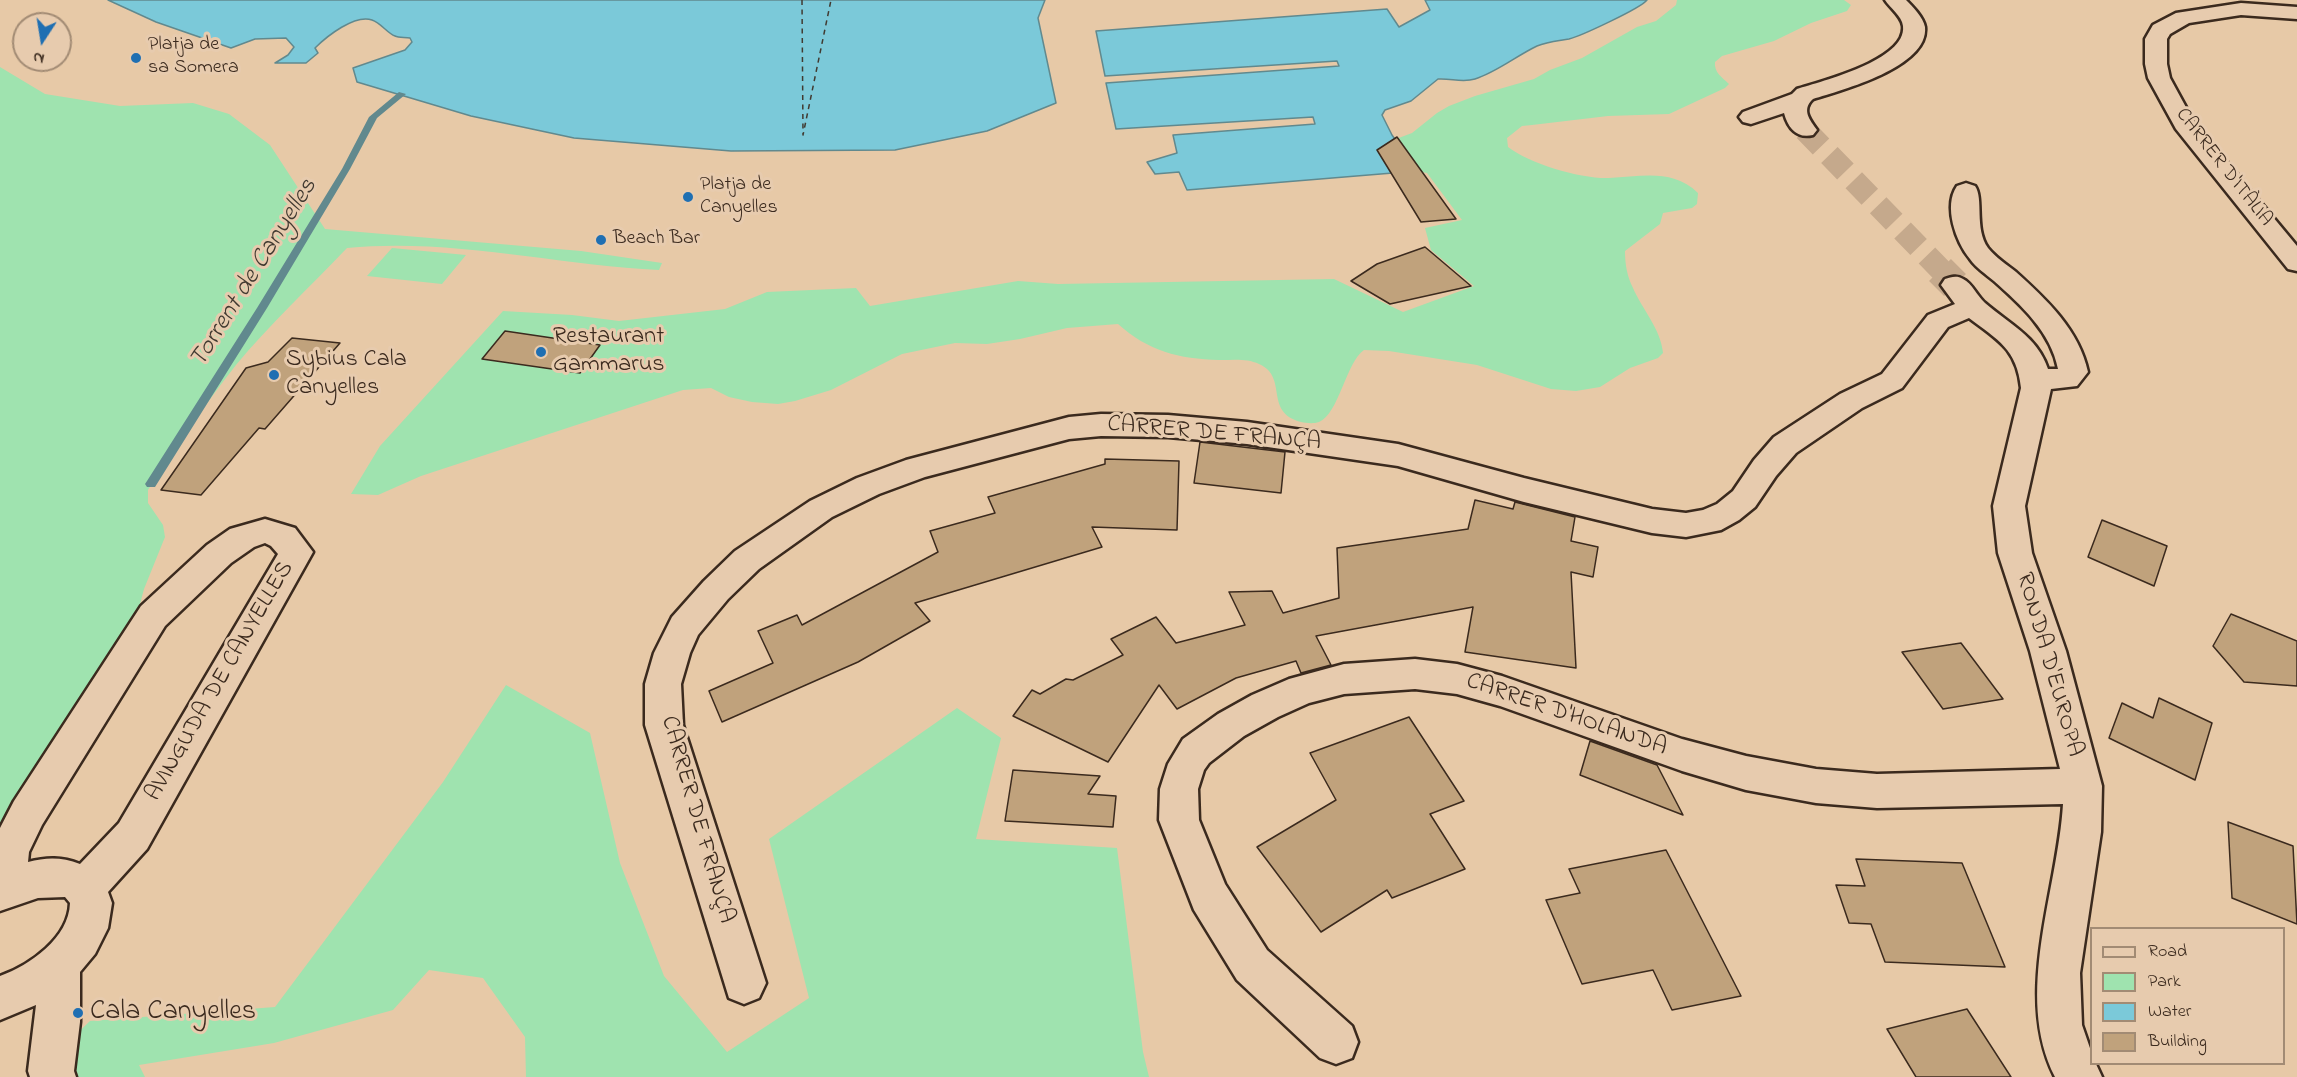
<!DOCTYPE html>
<meta charset="utf-8">
<style>
body{margin:0}
#map{position:relative;width:2297px;height:1077px;overflow:hidden;background:#e7c9a7;font-family:"Indie Flower",sans-serif}
canvas{display:block}
.legend{position:absolute;left:2090px;top:927px;width:195px;height:138px;box-sizing:border-box;background:#e7cbae;border:2px solid #a28b74;margin:0;padding:8px 10px;list-style:none;font-size:18px;color:#3b2a1e}
.legend li{display:flex;align-items:center;gap:12px;height:30px}
.legend b{width:30px;border:2px solid #a28b74}
.north{position:absolute;left:12px;top:12px;width:60px;height:60px;box-sizing:border-box;background:#e7cbae;border:2px solid #a28b74;border-radius:50%;rotate:192deg;font-size:16px;font-weight:700;line-height:24px;text-align:center;color:#3b2a1e}
.north::after{content:'';display:block;margin:auto;width:21px;height:27px;background:#1f6fb2;clip-path:polygon(50% 0,100% 100%,50% 72%,0 100%)}
</style>
<div id="map">
<canvas width="2297" height="1077"></canvas>
<ul class="legend">
<li><b style="height:8px;background:#e7cbae"></b>Road</li>
<li><b style="height:16px;background:#9fe3af"></b>Park</li>
<li><b style="height:16px;background:#7bc9d9"></b>Water</li>
<li><b style="height:16px;background:#c0a27c"></b>Building</li>
</ul>
<div class="north">N</div>
</div>
<script>
const g = document.querySelector('canvas').getContext('2d');
g.lineJoin = 'round';
function fillPath(path, color) {
  g.fillStyle = color;
  g.fill(path, 'evenodd');
}
function trace(path, color, width, dash) {
  g.strokeStyle = color;
  g.lineWidth = width;
  g.lineCap = dash ? 'butt' : 'round';
  g.setLineDash(dash || []);
  g.stroke(path);
}
function label(font, color, halo, rows, align = 'center') {
  g.font = font + ' "Indie Flower",sans-serif';
  g.lineWidth = 6;
  g.setLineDash([]);
  g.textBaseline = 'middle';
  g.strokeStyle = halo;
  g.fillStyle = color;
  for (const [text, x, y, turn = 0] of rows) {
    g.save();
    g.translate(x, y);
    g.rotate((+turn || 0) * Math.PI / 180);
    g.textAlign = isNaN(turn) ? turn : align;
    if (halo) g.strokeText(text, 0, 0);
    g.fillText(text, 0, 0);
    g.restore();
  }
}
const green = new Path2D(`
 M1677,0H1844L1851,5L1847,11L1811,23L1774,41L1722,56L1715,62C1714,73 1722,77 1729,84L1725,88L1669,114L1608,116L1532,125L1522,126L1507,138L1508,147C1530,164 1581,179 1609,178C1641,177 1672,168 1698,193L1697,204L1692,208L1663,213L1660,224L1625,251C1625,264 1627,276 1633,288C1642,309 1661,329 1663,353L1658,358L1630,368L1600,387L1576,391L1551,389L1477,365L1389,351L1364,350C1346,362 1339,414 1319,422C1313,424 1306,423 1301,422C1263,412 1289,377 1259,364C1247,358 1233,360 1219,360C1179,359 1148,351 1118,324L1067,328L1020,339L987,344L955,343L902,354L831,390L795,401L778,404L752,402L729,397L711,388L683,390L421,476L378,495L351,494L380,446L503,311L572,315L619,321L725,309L767,292L856,288L870,306L1018,281L1058,284L1334,279L1403,312L1474,286L1431,250L1425,228L1462,220L1427,173L1417,171L1396,139L1412,133L1437,113L1449,106L1475,96L1534,79L1550,70L1582,58L1637,27L1656,21L1676,5Z
 M0,67L45,94L120,106L193,103L229,114L270,145L325,229L581,251L662,263L659,270C555,265 452,238 347,248C310,287 270,324 236,365C204,405 176,448 148,490V503L163,525L165,537L144,589L140,604L121,638L0,830Z
 M392,248L466,255L442,284L367,276Z
 M506,685L590,733L620,863L664,976L727,1052L809,998L769,839L957,708L1001,738L976,839L1117,848L1143,1052L1149,1077H526L525,1037L483,978L429,970L393,1010L274,1043L139,1065L145,1077H32L90,1021L275,1007L443,782Z`);
const water = new Path2D(`
 M108,0H1045L1038,18L1056,103L987,131L895,150L731,151L574,138L471,116L357,82L353,68L405,50L412,42L410,38C405,37 399,38 395,36C387,33 381,23 372,20C355,14 327,36 315,48L318,53L306,63H275L288,55L294,47L286,38L255,39L231,48L156,22Z
 M1425,0H1647C1641,8 1581,36 1569,39C1558,41 1547,42 1537,46C1516,56 1497,72 1475,79C1462,83 1451,78 1438,79L1411,101L1385,110L1382,115L1392,135L1417,171L1187,190L1179,172L1155,174L1147,162L1177,153L1173,135L1315,124L1313,117L1116,129L1106,83L1339,66L1337,61L1105,76L1096,31L1387,9L1399,27L1430,10Z`);
const stream = new Path2D(`
 M399,92L406,94L377,118L350,169L267,308L155,487H147L145,484L147,481L257,308L342,169L369,117Z`);
const ferry = new Path2D(`
 M802,0L803,135L831,0`);
const building = new Path2D(`
 M1397,137L1456,219L1421,222L1377,150Z
 M1425,247L1471,286L1390,304L1351,281L1377,264Z
 M505,331L600,345L580,373L482,359Z
 M292,338L340,343L265,429L259,428L201,495L161,490L246,368L268,362Z
 M1200,442L1285,452L1281,493L1194,483Z
 M1105,459L1179,461L1177,530L1092,527L1102,547L915,603L930,621L858,662L722,722L709,691L773,663L758,631L797,615L802,625L938,552L930,531L995,513L988,497L1105,464Z
 M1475,500L1513,509L1515,502L1575,517L1571,541L1598,547L1593,577L1571,572L1576,668L1465,652L1473,607L1316,636L1331,665L1301,673L1296,661L1236,678L1177,709L1159,685L1108,762L1013,716L1032,690L1040,694L1066,679L1073,680L1123,655L1111,639L1156,617L1176,643L1245,625L1229,592L1272,591L1283,613L1339,598L1337,548L1468,529Z
 M2102,520L2167,546L2154,586L2088,557Z
 M2231,614L2297,641V686L2244,682L2213,646Z
 M1961,643L2003,699L1943,709L1902,652Z
 M2159,698L2212,723L2195,780L2109,738L2122,703L2153,718Z
 M1409,717L1464,801L1430,814L1465,869L1392,898L1387,890L1321,932L1257,847L1336,800L1310,753Z
 M1590,741L1657,765L1683,815L1580,775Z
 M1013,770L1100,776L1088,794L1116,796L1113,827L1005,821Z
 M2228,822L2293,846L2297,924L2232,898Z
 M1666,850L1741,996L1672,1010L1653,970L1582,984L1546,900L1580,893L1569,869Z
 M1856,859L1962,863L2005,967L1885,962L1871,924L1849,923L1836,885L1865,886Z
 M1967,1009L2011,1077H1916L1887,1029Z`);
const streetTunnelFar1 = new Path2D(`
 M1805,130L1942,271`);
const streetTunnel = new Path2D(`
 M1940,270L1955,285`);
const street = new Path2D(`
 M1885,0H1906C1913,7 1923,17 1925,27C1929,67 1842,90 1813,99C1801,110 1810,120 1817,130L1813,135C1797,139 1788,128 1784,113L1751,124L1743,122L1739,117L1743,112L1792,94L1797,89C1822,81 1907,60 1903,26C1902,16 1890,8 1885,0Z
 M2241,3L2297,7V19L2241,15L2189,23L2170,34L2167,39V64L2170,78L2194,122L2297,246V271L2288,269L2176,129L2148,78L2145,64V39L2153,25L2176,13Z
 M1966,183L1975,186C1984,199 1974,228 1988,248C1995,257 2007,265 2016,272C2047,300 2079,330 2088,372L2077,386L2051,389L2025,506L2032,553L2066,651L2102,786L2101,832L2080,973L2082,1025L2092,1054V1064H2096L2102,1077H2055C2013,995 2058,890 2063,804L1877,808L1816,803L1746,790L1682,771L1500,706L1457,694L1415,689L1344,694L1309,703L1278,717L1244,736L1209,763L1204,770L1198,789L1199,820L1225,884L1267,950L1352,1026L1358,1042L1352,1058L1336,1064L1320,1058L1237,980L1194,910L1159,820L1160,789L1168,764L1183,739L1218,714L1252,695L1289,679L1344,664L1415,659L1457,664L1502,676L1682,739L1746,756L1816,769L1877,774L2060,769L2030,651L1998,553L1993,506L2021,388C2017,349 1998,340 1969,318L1948,327L1902,388L1862,408L1796,453L1776,476L1755,507L1739,520L1721,530L1686,537L1652,533L1524,502L1398,466L1247,444L1168,437L1101,436L1069,439L925,477L879,494L832,517L759,569L728,599L698,635L690,653L681,684L683,725L766,983L759,998L744,1004L729,998L645,725V684L654,653L672,617L704,581L735,551L810,501L857,478L906,460L1069,417L1101,414L1168,415L1247,422L1398,444L1524,478L1652,509L1686,513L1703,510L1717,504L1733,491L1754,460L1774,437L1840,394L1882,374L1928,315L1955,304L1941,285L1945,279C1951,277 1957,275 1963,279C1972,283 1977,296 1985,303C2009,324 2037,336 2048,369H2058C2051,332 2021,305 1994,281C1986,274 1976,268 1970,259C1956,242 1943,206 1957,186Z
 M265,519L295,528L313,552L147,849L108,892L112,903L108,928L95,954L80,972V1022L74,1071L76,1077H30L28,1071L36,1005L0,1020V976C30,965 69,938 70,903L65,897L38,898L0,911V828L14,801L141,606L207,545L230,529ZM265,543L271,546L278,554L119,823L80,864C62,857 47,857 28,862L29,852L42,825L165,626L231,563L254,547Z`);
const markers = [
 [136,58,6,"#1f6fb2"],
 [688,197,6,"#1f6fb2"],
 [601,240,6,"#1f6fb2"],
 [541,352,6,"#1f6fb2"],
 [274,375,6,"#1f6fb2"],
 [78,1013,6,"#1f6fb2"]
];
const farPoinames = [
 ["Platja de",148,46],
 ["sa Somera",148,69],
 ["Platja de",700,186],
 ["Canyelles",700,209],
 ["Beach Bar",613,240]
];
const farStreetnames = [
 ["CARRER D'ITÀLIA",2223,168,52]
];
const poiNames = [
 ["Restaurant",553,338],
 ["Gammarus",553,366],
 ["Sybius Cala",286,361],
 ["Canyelles",286,389]
];
const streetNames = [
 ["CARRER DE FRANÇA",1214,435,5],
 ["RONDA D'EUROPA",2048,665,74],
 ["AVINGUDA DE CANYELLES",221,682,-60],
 ["CARRER D'HOLANDA",1566,716,19],
 ["CARRER DE FRANÇA",696,820,74]
];
const waterNames = [
 ["Torrent de Canyelles",255,274,-58]
];
const nearPoinames = [
 ["Cala Canyelles",90,1013]
];
fillPath(green, '#9fe3af');
fillPath(water, '#7bc9d9');
trace(water, '#61898e', 1.5);
fillPath(stream, '#61898e');
trace(ferry, '#413a31', 1.5, [5, 4.5]);
fillPath(building, '#c0a27c');
trace(building, '#3b2a1e', 1.5);
trace(streetTunnelFar1, '#c5a98c', 23, [23, 12]);
trace(streetTunnel, '#c5a98c', 31, [31, 15]);
trace(street, '#3b2a1e', 5);
fillPath(street, '#e7cbae');
for (const [x, y, r, color] of markers) {
  const dot = new Path2D();
  dot.arc(x, y, r, 0, 2 * Math.PI);
  g.fillStyle = color;
  g.fill(dot);
  trace(dot, '#e7cbae', 2);
}
label('20px', '#3b2a1e', '#e7cbae', farPoinames, 'left');
label('20px', '#3b2a1e', '#e7cbae', farStreetnames);
label('24px', '#3b2a1e', '#e7cbae', poiNames, 'left');
label('24px', '#3b2a1e', '#e7cbae', streetNames);
label('italic 26px', '#413a31', '#e7cbae', waterNames);
label('28px', '#3b2a1e', '#e7cbae', nearPoinames, 'left');
</script>
